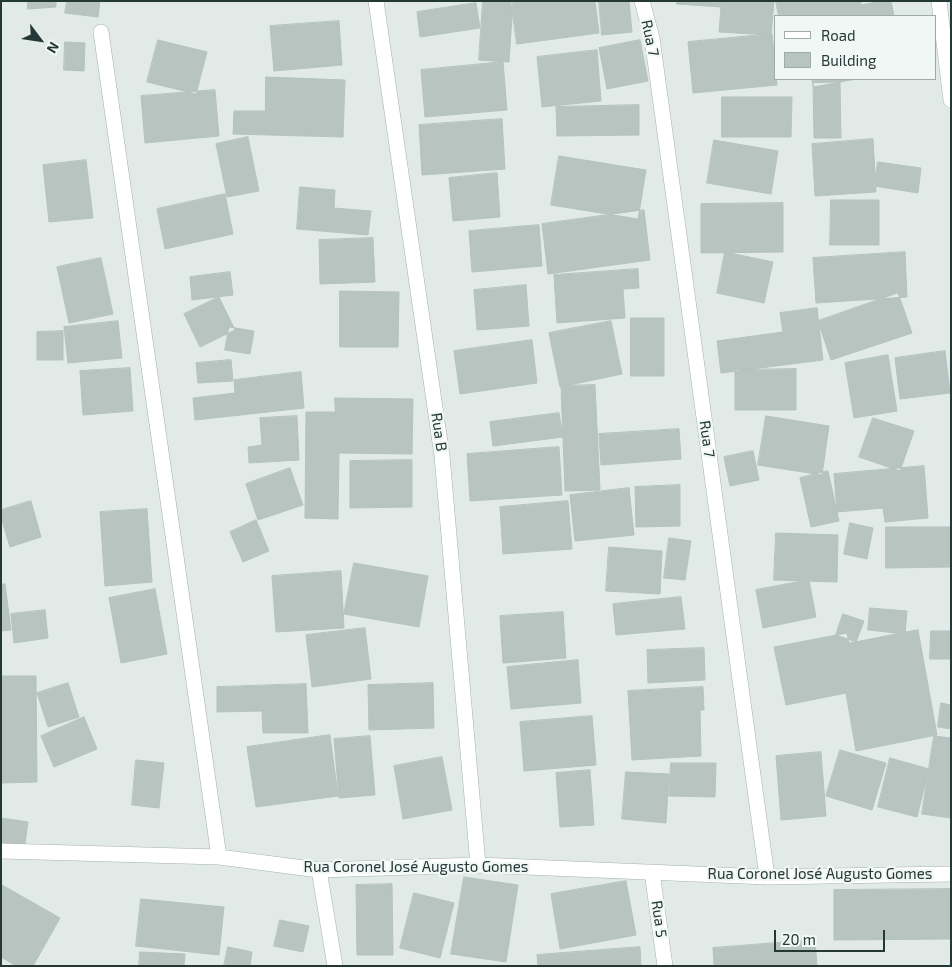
<!DOCTYPE html>
<meta charset="utf-8">
<style>
body{margin:0}
#map{position:relative;width:952px;height:967px;overflow:hidden;background:#e1eae7;font-family:"Exo 2",sans-serif}
canvas{display:block}
.frame{position:absolute;inset:0;border:2px solid #243836;pointer-events:none}
.legend{position:absolute;left:774px;top:15px;width:162px;height:65px;box-sizing:border-box;background:#f1f7f5;border:1px solid #9faba9;margin:0;padding:6px 9px;list-style:none;font-size:15px;color:#243836}
.legend li{display:flex;align-items:center;gap:10px;height:25px}
.legend b{width:25px;border:1px solid #9faba9}
.north{position:absolute;left:15px;top:15px;width:50px;height:50px;-webkit-text-stroke:4px #f1f7f5;paint-order:stroke;rotate:121deg;font-size:14px;font-weight:700;line-height:20px;text-align:center;color:#243836}
.north::after{content:'';display:block;margin:auto;width:18px;height:22px;background:#243836;clip-path:polygon(50% 0,100% 100%,50% 72%,0 100%)}
.scale{position:absolute;left:774px;top:930px;width:111px;height:22px;box-sizing:border-box;border:2px solid #243836;border-top:0;padding-left:6px;font-size:15px;line-height:18px;white-space:nowrap;color:#243836;-webkit-text-stroke:4px #f1f7f5;paint-order:stroke}
</style>
<div id="map">
<canvas width="952" height="967"></canvas>
<div class="frame"></div>
<ul class="legend">
<li><b style="height:6px;background:#fff"></b>Road</li>
<li><b style="height:14px;background:#b7c4c0"></b>Building</li>
</ul>
<div class="north">N</div>
<div class="scale">20 m</div>
</div>
<script>
const g = document.querySelector('canvas').getContext('2d');
g.lineJoin = 'round';
function fillPath(path, color) {
  g.fillStyle = color;
  g.fill(path, 'evenodd');
}
function trace(path, color, width, dash) {
  g.strokeStyle = color;
  g.lineWidth = width;
  g.lineCap = dash ? 'butt' : 'round';
  g.setLineDash(dash || []);
  g.stroke(path);
}
function label(font, color, halo, rows, align = 'center') {
  g.font = font + ' "Exo 2",sans-serif';
  g.lineWidth = 4.5;
  g.setLineDash([]);
  g.textBaseline = 'middle';
  g.strokeStyle = halo;
  g.fillStyle = color;
  for (const [text, x, y, turn = 0] of rows) {
    g.save();
    g.translate(x, y);
    g.rotate((+turn || 0) * Math.PI / 180);
    g.textAlign = isNaN(turn) ? turn : align;
    if (halo) g.strokeText(text, 0, 0);
    g.fillText(text, 0, 0);
    g.restore();
  }
}
const building = new Path2D(`
 M28,1H56V7L28,9Z
 M67,1H100L98,17L65,13Z
 M483,1H513L509,62L479,60Z
 M511,1H595L599,33L517,44Z
 M599,1H629L632,32L602,35Z
 M677,1H774L771,35L719,32L721,7L677,4Z
 M776,1H861V5L882,1H891L894,16H779Z
 M476,3L480,28L420,37L417,12Z
 M339,21L342,65L274,71L270,26Z
 M772,34L777,85L693,93L688,42Z
 M158,40L207,52L196,94L147,82Z
 M640,40L648,81L607,89L599,48Z
 M65,42L85,43L84,71L64,70Z
 M597,50L601,101L542,107L537,57Z
 M503,62L507,110L425,117L421,70Z
 M266,77L345,80L343,137L233,134L234,111H265Z
 M812,79H856L814,87Z
 M840,82L841,138H814L813,83Z
 M215,90L219,136L145,143L141,96Z
 M722,97H792L791,137H722Z
 M639,105V135L557,136L556,107Z
 M502,119L505,169L422,175L419,125Z
 M248,137L259,191L227,197L216,144Z
 M873,139L876,192L815,196L812,144Z
 M714,140L778,151L771,194L707,183Z
 M559,156L646,170L638,219L551,205Z
 M86,160L93,218L49,222L43,165Z
 M878,162L921,168L918,193L874,186Z
 M497,173L500,217L453,221L449,178Z
 M300,187L335,190L334,208L371,211L368,235L297,229Z
 M225,194L233,234L165,249L157,209Z
 M831,200H879V245H830Z
 M783,203V252L701,253V204Z
 M644,210L650,260L548,274L542,224Z
 M539,225L542,266L472,272L469,231Z
 M373,238L375,282L320,284L319,240Z
 M725,252L773,262L764,303L717,293Z
 M905,252L907,297L816,303L813,258Z
 M101,258L113,314L69,323L57,267Z
 M638,269L639,288L623,289L625,318L557,323L554,275Z
 M230,272L233,295L192,300L190,277Z
 M526,285L529,326L477,330L474,290Z
 M340,291L399,292L398,347H340Z
 M898,293L912,333L831,360L818,321Z
 M219,297L235,330L200,347L184,314Z
 M817,308L823,360L721,373L717,341L783,332L780,313Z
 M631,318H664V376H631Z
 M118,321L122,358L68,363L64,327Z
 M611,321L622,374L560,387L549,333Z
 M229,327L254,331L250,354L225,350Z
 M63,331V360H37V332Z
 M532,340L537,383L460,394L454,351Z
 M945,351L950,393L900,399L895,358Z
 M888,355L897,411L854,418L845,363Z
 M231,360L233,381L198,383L196,363Z
 M130,368L133,411L83,415L80,371Z
 M796,369V410H735V370Z
 M301,372L304,408L195,420L193,398L235,393L234,380Z
 M595,385L600,490L565,491L561,386Z
 M335,398L413,399L412,454L339,453L338,519L305,518L306,412H335Z
 M559,413L563,437L493,446L490,422Z
 M297,416L299,460L249,463L248,447L262,445L260,418Z
 M766,416L829,426L822,475L758,465Z
 M873,418L914,431L900,471L859,457Z
 M679,429L681,459L601,465L599,434Z
 M559,447L562,495L470,501L467,454Z
 M753,451L759,480L730,486L724,457Z
 M412,460V507L350,508V461Z
 M924,466L928,518L885,522L883,508L837,512L834,474Z
 M290,468L303,505L258,520L246,484Z
 M828,471L839,521L811,527L800,478Z
 M680,485V526L636,527L635,487Z
 M629,488L634,535L575,541L570,495Z
 M31,501L41,537L10,547L1,517V510Z
 M568,501L572,549L503,554L500,507Z
 M147,509L152,582L105,586L100,512Z
 M256,520L269,551L243,562L230,532Z
 M850,523L873,528L867,559L844,554Z
 M886,527H951V567L886,568Z
 M776,533L838,535L837,582L774,580Z
 M669,538L691,541L685,580L664,578Z
 M609,547L662,551L660,594L606,591Z
 M354,563L428,576L419,627L344,614Z
 M341,571L344,628L276,632L272,576Z
 M809,580L816,617L763,628L756,590Z
 M5,584L11,630L1,631V585Z
 M155,589L167,654L121,663L109,598Z
 M681,597L685,629L616,635L613,604Z
 M870,608L907,611L905,634L868,630Z
 M45,610L48,638L14,643L11,614Z
 M563,612L566,658L503,663L500,616Z
 M843,614L864,621L856,642L836,635Z
 M365,628L371,679L312,687L306,635Z
 M918,630L937,735L856,751L846,693L786,705L774,647L847,633L849,643Z
 M931,631H951V659H930Z
 M704,648L705,680L648,683L647,650Z
 M578,660L581,703L511,709L507,667Z
 M1,676H36L37,782L1,783Z
 M68,683L79,717L48,727L37,693Z
 M433,683L434,728L369,730L368,685Z
 M306,684L308,733H263L262,711L217,712V687Z
 M703,687L704,710H700L701,756L632,760L628,691Z
 M941,703L951,705V729L938,727Z
 M592,716L596,765L524,771L520,722Z
 M84,717L97,749L54,767L41,736Z
 M330,735L338,796L256,807L247,747Z
 M370,736L375,795L339,798L334,739Z
 M934,736L951,738V818L922,814Z
 M840,750L886,763L872,810L826,796Z
 M821,752L826,816L781,820L776,756Z
 M442,757L452,810L403,819L394,766Z
 M890,758L929,769L917,817L878,807Z
 M136,760L164,763L159,808L132,805Z
 M671,763H716L715,797L669,796Z
 M590,770L594,825L560,827L556,773Z
 M626,772L669,774L666,823L622,819Z
 M1,818L28,822L24,850L1,847Z
 M464,877L518,885L506,962L451,954Z
 M626,881L636,935L560,949L551,894Z
 M392,884L393,955H357L356,885Z
 M2,885L60,918L33,966H16L1,957Z
 M951,889V939L834,940V890Z
 M414,893L454,903L440,958L400,948Z
 M141,899L224,907L219,955L136,946Z
 M280,920L309,926L303,952L274,946Z
 M815,940L817,966H714L713,948Z
 M228,947L252,952L250,966H224Z
 M640,947L641,966H538L537,955Z
 M140,952L185,954L184,966H139Z`);
const street = new Path2D(`
 M376,1L442,456L478,865
 M642,1L652,38L767,877
 M101,32L219,857
 M1,851L219,857L319,870L478,865L767,877L951,874
 M319,870L335,966
 M652,872L665,966`);
const secondary = new Path2D(`
 M939,1L951,100`);
const streetNames = [
 ["Rua 7",650,38,78],
 ["Rua B",439,432,82],
 ["Rua 7",707,439,82],
 ["Rua Coronel José Augusto Gomes",416,867],
 ["Rua Coronel José Augusto Gomes",820,874],
 ["Rua 5",659,919,82]
];
fillPath(building, '#b7c4c0');
trace(building, '#b4c3bf', 1);
trace(street, '#a5b1ae', 16);
trace(secondary, '#a2b4b0', 16);
trace(street, '#fff', 15);
trace(secondary, '#fff', 15);
label('15px', '#243836', '#f1f7f5', streetNames);
</script>
